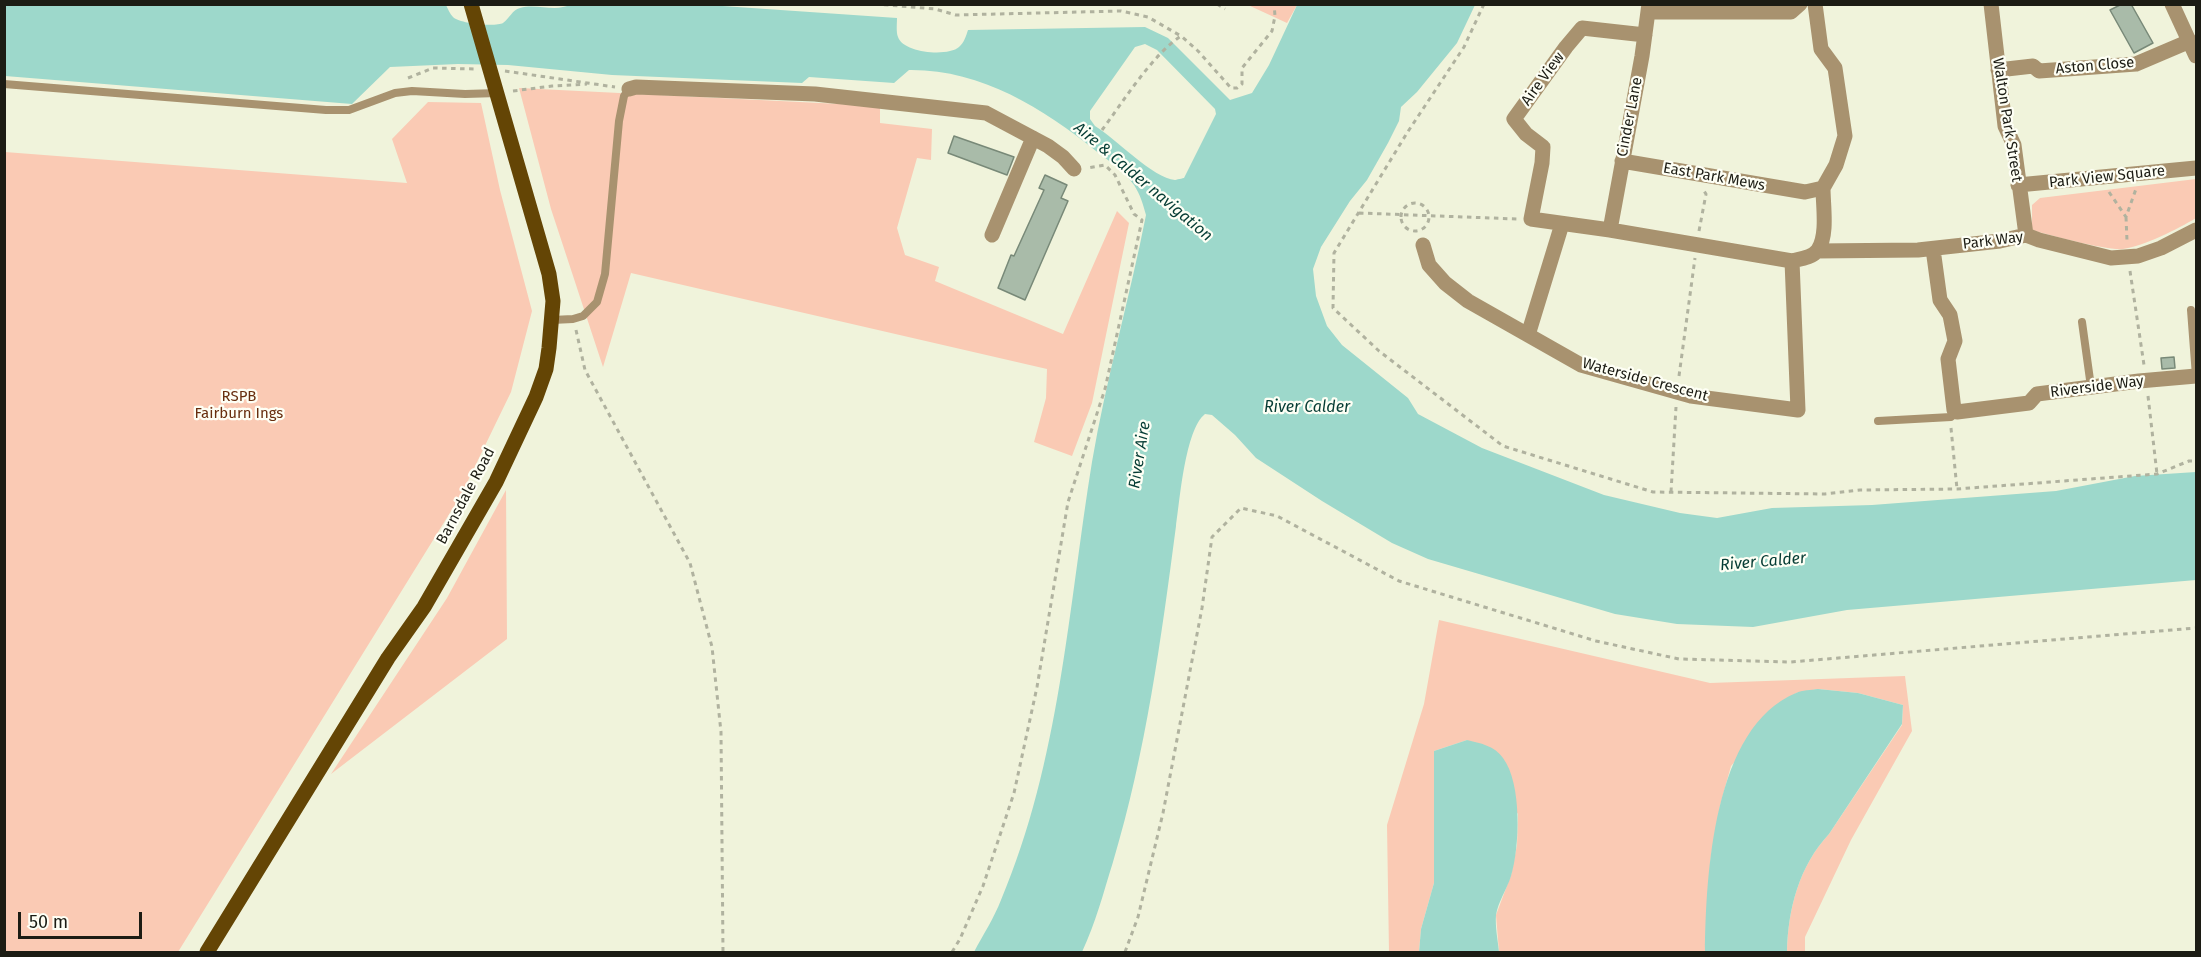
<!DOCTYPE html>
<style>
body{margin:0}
#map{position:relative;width:2201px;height:957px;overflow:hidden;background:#f0f3db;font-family:"Fira Sans",sans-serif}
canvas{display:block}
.frame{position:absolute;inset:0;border:6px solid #1c1c14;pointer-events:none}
.scale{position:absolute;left:18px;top:912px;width:124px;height:27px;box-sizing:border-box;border:3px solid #1c1c14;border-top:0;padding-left:8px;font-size:18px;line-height:21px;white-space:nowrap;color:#1c1c14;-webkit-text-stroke:4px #fefff5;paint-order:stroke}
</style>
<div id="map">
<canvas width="2201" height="957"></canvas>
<div class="frame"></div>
<div class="scale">50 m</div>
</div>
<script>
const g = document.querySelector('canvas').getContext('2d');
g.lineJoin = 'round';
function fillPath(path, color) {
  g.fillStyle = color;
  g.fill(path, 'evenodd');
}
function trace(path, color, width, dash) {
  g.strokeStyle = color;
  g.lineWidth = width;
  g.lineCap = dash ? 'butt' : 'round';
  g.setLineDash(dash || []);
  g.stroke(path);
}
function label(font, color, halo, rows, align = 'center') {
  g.font = font + ' "Fira Sans",sans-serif';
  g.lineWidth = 4.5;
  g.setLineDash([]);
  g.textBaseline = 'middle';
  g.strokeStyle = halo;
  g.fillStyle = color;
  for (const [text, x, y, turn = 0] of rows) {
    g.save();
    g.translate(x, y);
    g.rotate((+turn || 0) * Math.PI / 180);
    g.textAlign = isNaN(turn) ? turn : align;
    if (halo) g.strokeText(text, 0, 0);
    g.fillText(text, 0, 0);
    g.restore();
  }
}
const green = new Path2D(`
 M1248,5H1297L1287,23Z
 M519,88L880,106V123L932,129L931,160L917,158L897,228L905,255L939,267L935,281L1063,334L1117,211L1129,223L1092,403L1072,456L1034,442L1046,398L1047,369L631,273L603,367L551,209Z
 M428,102L481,103L500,190L532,311L511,392L461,495L178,952H5V152L407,183L392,139Z
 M2196,179V218C2178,229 2144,246 2123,249C2108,251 2049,235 2032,230V205L2040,198Z
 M506,490L507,639L331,774L447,598Z
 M1439,620L1710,683L1905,676L1912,731L1851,840L1805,937V952H1787C1788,909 1799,866 1829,834L1902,725L1903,705L1858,693L1818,689L1796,693L1731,766L1720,806L1711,856L1705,952H1499L1496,915L1511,875L1517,845L1518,814L1467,740L1434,751V883L1421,929L1419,952H1389L1387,825L1424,704Z`);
const water = new Path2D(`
 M442,4L446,5C448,9 450,14 453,17C460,24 496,27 503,23C510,18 512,10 520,8C537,3 556,13 571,4L708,5L897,18C897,24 896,32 898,37C903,53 948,57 959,47C964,43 966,36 968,30L1145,27L1168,38L1230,100L1252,93L1269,65L1297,5H1475L1457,43L1417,92L1401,107L1399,121L1388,143L1367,180L1350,201L1321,247L1313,269L1316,296L1327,326L1342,345L1408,398L1418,414L1482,448L1604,495L1680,513L1717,518L1772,508L1872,505L2056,491L2135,476L2196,472V580L1847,610L1753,627L1677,624L1615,614L1428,559L1392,543L1322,501L1256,458L1235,435L1212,415L1205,414C1185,430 1180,500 1176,526C1161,640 1146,752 1113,862C1103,894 1096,922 1082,952H974C983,935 994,918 1001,900C1060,761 1068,610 1092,462C1106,379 1130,297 1146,215C1143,204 1140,194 1134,185C1124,171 1109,161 1096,151C1043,108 980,69 909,70L894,83L809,77L802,83L612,75L508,65L458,64L390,67L352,104L5,76L4,5ZM1145,44L1157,50L1215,109L1216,114L1184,178C1184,178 1175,180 1175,180C1154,179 1114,137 1095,126L1090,119V111L1135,47Z
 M1818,689L1858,693L1903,705L1902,724L1829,834C1799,866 1788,909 1787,952H1705C1706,876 1713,727 1796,693C1802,690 1811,690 1818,689Z
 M1467,740C1480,743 1495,746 1503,758C1522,783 1520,847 1511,876C1507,889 1498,902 1496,915C1495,927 1498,941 1499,952H1419L1421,929L1434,883V751Z`);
const building = new Path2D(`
 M2122,4H2131L2153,43L2134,53L2110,10Z
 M954,136L1014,157L1007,175L948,153Z
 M1045,175L1067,185L1061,198L1068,201L1025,300L998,288L1011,255L1014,256L1044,190L1039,188Z
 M2174,357L2175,368L2162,369L2161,358Z`);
const path = new Path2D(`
 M875,4L935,9L956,15L1121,11L1148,17L1181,36
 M1217,4L1225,9
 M1484,4L1464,47L1407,133L1334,253L1333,308L1379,351L1503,446L1653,492L1825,494L1860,490L1957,489L2157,474L2189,461H2196
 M505,71L615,87
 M408,78L433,68L475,69
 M513,91L552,86L587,84
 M1102,130C1123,102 1152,55 1181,36L1198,51L1231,88H1237L1242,84V68L1272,31L1275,16L1274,4
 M2109,192L2126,217L2136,189
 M1401 217a14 14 0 1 1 28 0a14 14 0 1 1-28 0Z
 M1359,213L1517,219
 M2126,217L2127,241
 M1699,231L1706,194L1704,191
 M2130,271L2144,365
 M576,330L585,370L690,563L712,647L721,732L723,952
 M1679,376L1695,258
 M2148,396L2157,474
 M1951,428L1957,489
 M1671,492L1676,407
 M952,952L960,939L983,886L1014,793L1037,687L1068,502L1105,389L1142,220L1134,214L1115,175L1105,165L1088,168
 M1125,952L1138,917L1163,813L1202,608L1212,537L1241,508L1277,516L1399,581L1596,641L1679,659L1790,662L2196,628`);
const service = new Path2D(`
 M4,84L326,110H349L395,93L412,91L465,94L498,93
 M2191,310L2196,376
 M552,320L573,319L583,316L597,302L605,274L619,121L624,96L629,89
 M2082,322L2091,387
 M1878,421L1951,417L1957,412`);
const minor = new Path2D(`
 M1991,4L2005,126L2014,145L2026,235
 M2172,4L2196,56
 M1648,12H1791L1800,4
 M1645,35L1582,28L1566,47L1514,119L1526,134L1543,147L1542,163L1531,219L1610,230L1792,261C1800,259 1812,258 1818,250C1828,235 1823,206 1823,188
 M1998,70L2033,66L2039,71L2136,64L2190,41
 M629,89L636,87L815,94L986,113L1048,146L1063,157L1074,169
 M1622,161L1805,192L1823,188L1836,165L1845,136L1835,68L1821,49L1815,4
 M2018,185L2196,168
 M1610,230L1642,56L1649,4
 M992,235L1033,138
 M1423,245L1429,265L1445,283L1468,301L1581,365L1691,396L1798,410L1792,261
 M1933,249L1940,300L1950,315L1955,341L1948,359L1954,410L1957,412L2029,403L2037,394L2139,381L2196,376
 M1817,251L1918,250L2000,241L2026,235L2039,240L2111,258L2138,256L2161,248L2196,230
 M1528,335L1562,224`);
const primary = new Path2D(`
 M207,952L388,658L424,607L496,482L536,397L546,369L549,348L553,301L549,274L471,4`);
const streetNames = [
 ["Aston Close",2095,66,-5],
 ["Aire View",1543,79,-54],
 ["Cinder Lane",1630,117,-79],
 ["Walton Park Street",2007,120,81],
 ["East Park Mews",1714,177,10],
 ["Park View Square",2107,177,-6],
 ["Park Way",1993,241,-7],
 ["Waterside Crescent",1645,380,15],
 ["Riverside Way",2097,387,-7],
 ["Barnsdale Road",466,496,-62]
];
const parkNames = [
 ["RSPB",239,397],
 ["Fairburn Ings",239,414]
];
const waterNames = [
 ["Aire & Calder navigation",1143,182,40],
 ["River Calder",1307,408],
 ["River Aire",1140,455,-81],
 ["River Calder",1763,562,-5]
];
fillPath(green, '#facab4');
fillPath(water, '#9dd8cb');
fillPath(building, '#a9bba9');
trace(building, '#788978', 1.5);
trace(path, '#b0b29f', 3, [4.5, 4.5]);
trace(service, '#a8926f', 8);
trace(minor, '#a8926f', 15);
trace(primary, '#644505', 15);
label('15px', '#1c1c14', '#fefff5', streetNames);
label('15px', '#682e0e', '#fefff5', parkNames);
label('italic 16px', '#053c34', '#fefff5', waterNames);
</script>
